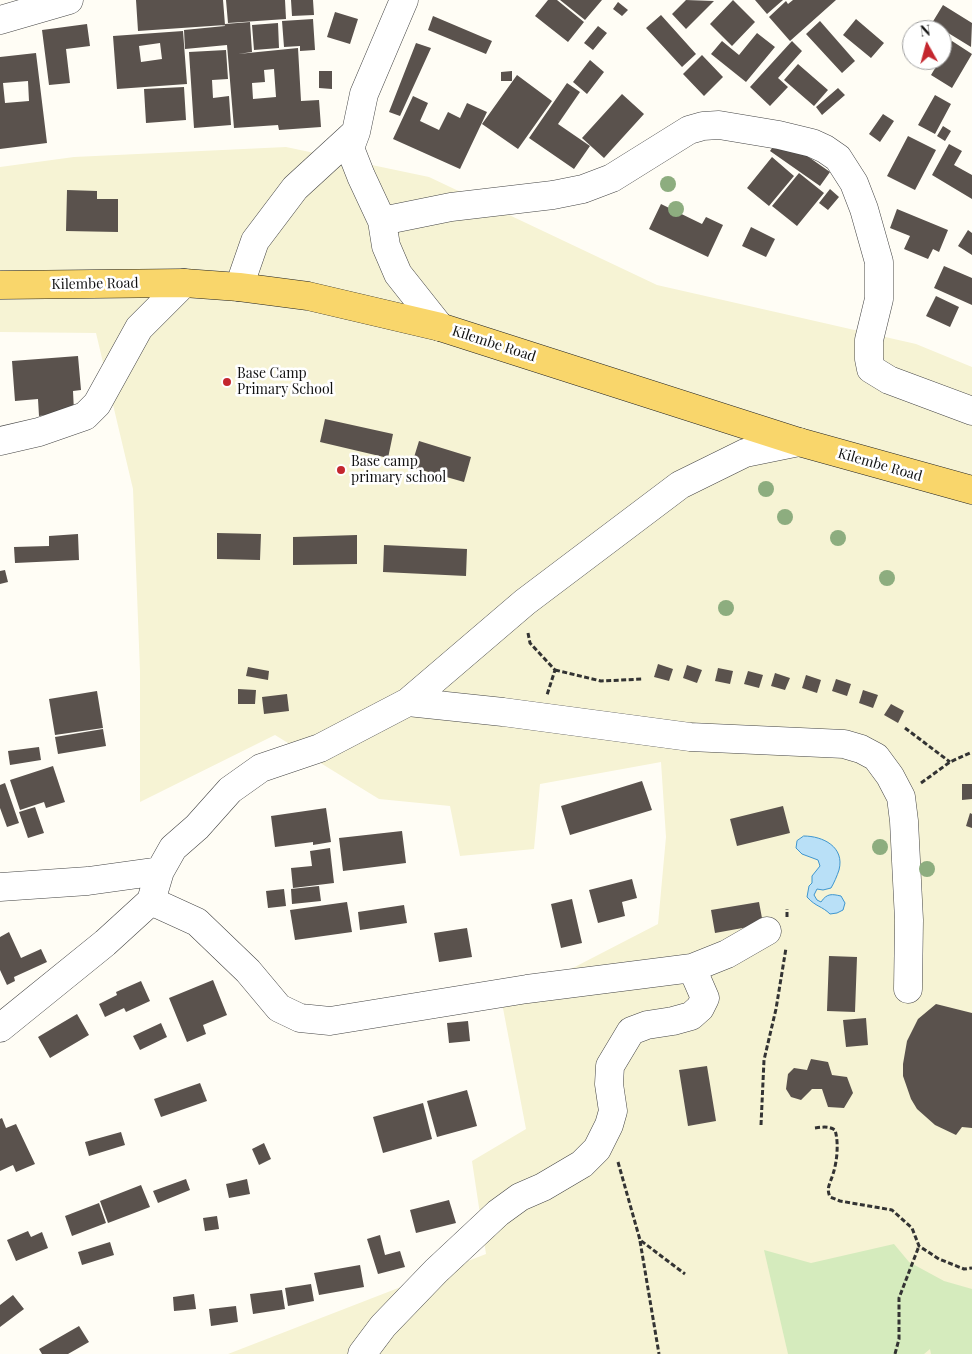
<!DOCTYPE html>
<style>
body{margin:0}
#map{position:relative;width:972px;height:1354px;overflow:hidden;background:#fffdf5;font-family:"Playfair Display",serif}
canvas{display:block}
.north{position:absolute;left:902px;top:20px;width:50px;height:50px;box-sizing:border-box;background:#fff;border:1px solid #a0a0a0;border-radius:50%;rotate:353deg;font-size:14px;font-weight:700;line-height:20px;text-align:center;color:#111}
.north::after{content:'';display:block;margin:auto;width:18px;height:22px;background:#c4262e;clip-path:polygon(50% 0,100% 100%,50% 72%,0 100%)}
</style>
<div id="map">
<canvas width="972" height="1354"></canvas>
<div class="north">N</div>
</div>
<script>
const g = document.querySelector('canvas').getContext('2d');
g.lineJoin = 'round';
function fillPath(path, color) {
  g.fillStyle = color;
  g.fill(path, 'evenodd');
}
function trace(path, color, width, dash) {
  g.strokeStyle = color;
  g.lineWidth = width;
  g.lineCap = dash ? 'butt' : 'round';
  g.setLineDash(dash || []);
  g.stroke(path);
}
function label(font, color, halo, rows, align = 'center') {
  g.font = font + ' "Playfair Display",serif';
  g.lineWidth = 5;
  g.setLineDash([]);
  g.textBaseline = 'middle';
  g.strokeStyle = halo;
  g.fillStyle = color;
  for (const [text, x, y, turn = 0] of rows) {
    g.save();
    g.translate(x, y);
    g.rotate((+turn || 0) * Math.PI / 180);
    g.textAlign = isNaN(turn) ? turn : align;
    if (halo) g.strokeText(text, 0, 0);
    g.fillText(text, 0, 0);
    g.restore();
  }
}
const farmland = new Path2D(`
 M286,147L429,177L657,285L916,344L972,367V1354H228L486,1254L472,1161L526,1129L498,982L567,971L658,924L666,837L661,762L540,784L534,849L460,856L450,806L379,799L275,735L140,802V672L133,489L96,333L0,332V167L74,157Z`);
const green = new Path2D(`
 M894,1244L909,1262L944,1281L972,1289V1354H931L930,1349L924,1354H788L764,1250L811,1263Z`);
const water = new Path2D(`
 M804,836C823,836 845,847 839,870C837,876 834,883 831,888L823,890L817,889L814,895L817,900L821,902C827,893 832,894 841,896L845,903L843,910L837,913L830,914C822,906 816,907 807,897L809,886L812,883V876L820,866L818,860L802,854L796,848L797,841Z`);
const building = new Path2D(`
 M136,0H223L225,25L138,31Z
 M226,0H285L286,19L228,23Z
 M291,0H313L314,15L292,16Z
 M548,0H557L584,22L568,42L535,16Z
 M560,0H602L585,20Z
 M686,0L714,1L686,29L672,14Z
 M733,0L755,22L732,46L710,24Z
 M755,0H783L767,14Z
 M793,0H836L790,41L769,17L786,1L788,4Z
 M618,2L628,10L622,16L613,9Z
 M943,5L972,23L971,47L932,23Z
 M335,12L358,19L350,44L327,37Z
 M661,15L696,54L682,67L646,28Z
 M433,16L492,41L486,54L428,30Z
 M313,19L315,50L300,51V46L284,47L282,21Z
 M856,19L884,43L871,58L843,35Z
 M820,21L855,61L842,73L806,34Z
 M250,22L252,52L238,54L298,48L301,101L319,100L321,127L279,130L278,125L234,128L227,45L185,49L184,30L225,26V24ZM274,69L276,97L253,99L252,83L265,82L264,70Z
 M278,23L279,48L254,50L252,25Z
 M87,24L90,46L66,49L70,83L49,85L42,30Z
 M598,26L607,33L593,50L584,43Z
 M183,31L187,84L117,89L113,36ZM160,43L162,59L141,62L139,46Z
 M757,33L775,47L746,82L711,54L722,41L739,55Z
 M792,41L802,51L778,78L788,87L770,106L750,87Z
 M952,41L972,54L952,88L931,75L940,60H942V57Z
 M416,43L431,48L400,116L389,112Z
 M226,50L228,79L212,80L213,98L229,96L231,125L194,128L189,52Z
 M36,53L47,143L0,149V57ZM28,81L29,101L5,103L3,83Z
 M702,55L723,77L704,96L683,74Z
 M590,60L604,72L587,94L573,82Z
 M798,64L828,90L814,106L784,80Z
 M319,71H332V89L319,88Z
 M512,71V81H501V72Z
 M517,75L552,101L518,149L482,124Z
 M567,83L580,92L558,124L590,146L574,169L529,138Z
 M184,87L186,120L146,123L144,89Z
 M838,88L845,95L822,115L816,107Z
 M622,94L644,114L604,158L582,138Z
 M935,95L951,104L935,134L918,125Z
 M413,96L428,103L420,121L439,130L448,112L460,118L467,103L487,112L460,169L393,139Z
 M883,114L894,121L880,142L869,134Z
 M943,126L951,131L945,141L937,136Z
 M908,136L936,150L915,190L887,176Z
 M780,137L830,172L820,186L770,151Z
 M949,144L962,151L954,165L972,175V199L932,175Z
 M772,157L794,176L769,206L747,188Z
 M799,173L824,193L797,226L772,206Z
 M830,189L839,197L828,210L819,203Z
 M67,190L97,191V199H118V232L66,231Z
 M661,204L702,224L706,217L723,225L708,257L649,229Z
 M897,209L948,230L939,252L933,249L928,259L904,249L910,236L890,228Z
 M751,227L775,239L766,257L742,246Z
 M968,230L972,233V255L958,246Z
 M944,266L972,278V305L934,288Z
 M936,296L959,307L950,327L926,316Z
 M78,356L81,390L73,391L74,412L39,416L38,399L15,401L12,361Z
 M325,419L393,434L388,458L320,442Z
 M419,441L471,457L464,482L411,467Z
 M217,533L261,534L260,560L217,559Z
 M78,534L79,560L15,563L14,547L49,546V536Z
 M357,535V564L293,565V537Z
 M384,545L467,549L466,576L383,572Z
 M5,570L8,582L0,584V571Z
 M658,664L673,669L669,681L654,677Z
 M687,665L702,670L697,683L683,678Z
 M248,667L269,671L268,680L246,676Z
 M718,668L733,671L730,684L715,681Z
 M748,671L763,675L759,688L744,684Z
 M775,673L790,678L785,690L771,686Z
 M806,675L821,680L817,693L802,688Z
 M836,679L851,684L847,696L832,691Z
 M238,689L256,690L255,704H238Z
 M863,690L878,695L873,708L859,703Z
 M97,691L103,728L55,735L49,699Z
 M287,694L289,711L264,714L262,697Z
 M891,704L904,711L898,723L884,715Z
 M103,729L106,746L58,754L55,737Z
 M39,747L41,760L10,765L8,751Z
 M53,766L65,802L46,808L44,802L20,810L10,780Z
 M642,781L652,810L570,835L561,806Z
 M5,783L19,823L7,827L0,808V785Z
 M962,784H972V799L962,800Z
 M783,806L790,833L737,846L730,819Z
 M35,807L44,833L28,838L19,812Z
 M326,808L331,842L313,845V842L275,847L271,816Z
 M970,813L972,814V828L966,826Z
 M402,831L406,863L343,871L339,838Z
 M330,848L334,883L293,888L291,868L312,866L310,851Z
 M632,879L637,898L622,902L625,916L598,923L589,890Z
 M319,886L321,901L292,904L291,889Z
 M284,889L286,906L268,908L266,891Z
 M572,899L582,943L561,948L551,904Z
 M347,902L352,932L295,940L290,910Z
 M759,902L764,929L748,927L715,933L711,910Z
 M404,905L407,923L360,930L358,912Z
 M467,928L472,957L439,962L434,933Z
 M9,932L21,958L41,949L47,962L14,977L15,981L7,985L0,970V937Z
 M829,956L857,957L855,1012L827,1011Z
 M213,980L227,1015L203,1025L206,1034L187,1042L169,998Z
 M141,981L150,1001L126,1012L124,1008L105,1017L99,1004L117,995L116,992Z
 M936,1004L972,1013V1128L962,1127L956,1135L935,1125L917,1109L911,1099L903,1076V1064L907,1041L918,1019Z
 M77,1014L89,1035L50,1058L38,1037Z
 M866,1018L868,1045L846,1047L843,1020Z
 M468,1021L470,1041L449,1043L447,1023Z
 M161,1023L167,1037L140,1050L133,1036Z
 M811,1059L828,1062L832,1075L847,1077L853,1093L844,1108L828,1107L822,1089H812L801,1100L791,1097L786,1089L788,1074L794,1068L807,1070Z
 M707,1066L716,1121L688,1126L679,1070Z
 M200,1083L207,1101L161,1117L154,1099Z
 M467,1090L477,1126L437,1137L427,1101Z
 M423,1103L432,1139L383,1153L373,1117Z
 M2,1118L6,1128L16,1124L35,1164L16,1172L13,1165L0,1171V1119Z
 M121,1132L125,1145L89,1156L85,1142Z
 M264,1143L271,1159L259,1165L252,1149Z
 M186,1179L190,1190L158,1203L153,1191Z
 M247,1179L250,1194L229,1198L226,1184Z
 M141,1185L150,1207L108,1223L100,1201Z
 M449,1200L456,1223L416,1233L410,1210Z
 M99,1203L106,1223L72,1236L65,1216Z
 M217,1216L219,1229L205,1231L203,1218Z
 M28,1231L31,1237L42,1232L48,1248L16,1261L7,1240Z
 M380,1235L385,1255L400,1251L405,1267L378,1274L367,1239Z
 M110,1242L114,1255L82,1265L78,1252Z
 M360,1265L364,1287L319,1295L314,1273Z
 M311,1284L314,1301L288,1306L285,1288Z
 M282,1290L285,1309L253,1314L250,1294Z
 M194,1294L196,1309L174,1311L173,1297Z
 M13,1295L24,1309L0,1327V1305Z
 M236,1306L238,1322L211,1326L209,1309Z
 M79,1326L89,1342L68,1354H42L39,1349Z`);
const path = new Path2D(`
 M528,633L530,643L555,670L547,695
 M555,670L601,681L642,679
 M905,728L950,762
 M921,783L950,762L972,752
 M787,917V909
 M761,1125L764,1060L776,1009L786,948
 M815,1128C822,1127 829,1126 835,1130C839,1143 837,1162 833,1174C830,1184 826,1188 830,1197L840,1201L892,1210L912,1228L919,1246L939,1259L964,1269L972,1268
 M618,1162L640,1240L685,1274
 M640,1241L659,1354
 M895,1354L899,1339V1298L919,1246`);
const street = new Path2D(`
 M404,0L364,94L356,132L350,148L361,176L382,221L386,246L398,274L440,327
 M0,20L69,0
 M382,221L451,207L553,195L583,189L612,178L689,130L703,126L719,125L779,135L812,143L825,149L838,158L854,183L864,209L879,262V299L869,340V359L871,369L889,380L972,411
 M239,287L255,241L295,188L356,132
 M0,441L39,432L85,416L97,404L139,328L184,283
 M408,702L503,712L690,737L844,744L861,749L876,757L890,776L901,797L904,821L909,920L908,989
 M0,887L88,881L160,871
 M151,901L197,922L248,971L279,1008L300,1018L330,1021L527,989L692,968L727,954L767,931
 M0,1028L105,943L151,901L160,871L173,848L197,827L230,790L261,768L320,748L408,702L525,602L680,485L745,453L799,442
 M362,1354L383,1326L436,1271L498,1213L520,1197L543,1187L582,1164L597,1149L609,1125L613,1111L609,1084L610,1066L631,1031L647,1025L673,1021L691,1016L700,1008L705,998L692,968`);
const primary = new Path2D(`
 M0,285L184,283L239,287L308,296L440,327L799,442L972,490`);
const trees = [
 [668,184],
 [676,209],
 [766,489],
 [785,517],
 [838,538],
 [887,578],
 [726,608],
 [880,847],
 [927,869]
];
const markers = [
 [227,382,5,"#c4262e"],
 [341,470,5,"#c4262e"]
];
const streetNames = [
 ["Kilembe Road",95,284,-1],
 ["Kilembe Road",494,344,18],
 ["Kilembe Road",880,465,16]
];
const poiNames = [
 ["Base Camp",237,374],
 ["Primary School",237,390],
 ["Base camp",351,462],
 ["primary school",351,478]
];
fillPath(farmland, '#f6f3d4');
fillPath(green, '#d5ebbd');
fillPath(water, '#b9e0f7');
trace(water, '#3f96cf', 1);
fillPath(building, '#5a524d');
trace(street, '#444', 29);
trace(primary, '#222', 29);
trace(path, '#333', 3, [5, 2.5]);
trace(street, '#fff', 28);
trace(primary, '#f9d66b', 28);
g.fillStyle = '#8dad7f';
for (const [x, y] of trees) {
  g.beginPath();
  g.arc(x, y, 8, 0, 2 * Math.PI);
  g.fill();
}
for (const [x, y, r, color] of markers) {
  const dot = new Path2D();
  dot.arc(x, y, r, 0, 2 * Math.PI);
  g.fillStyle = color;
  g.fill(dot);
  trace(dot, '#fff', 2);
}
label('14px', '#111', '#fff', streetNames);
label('14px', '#111', '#fff', poiNames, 'left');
</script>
